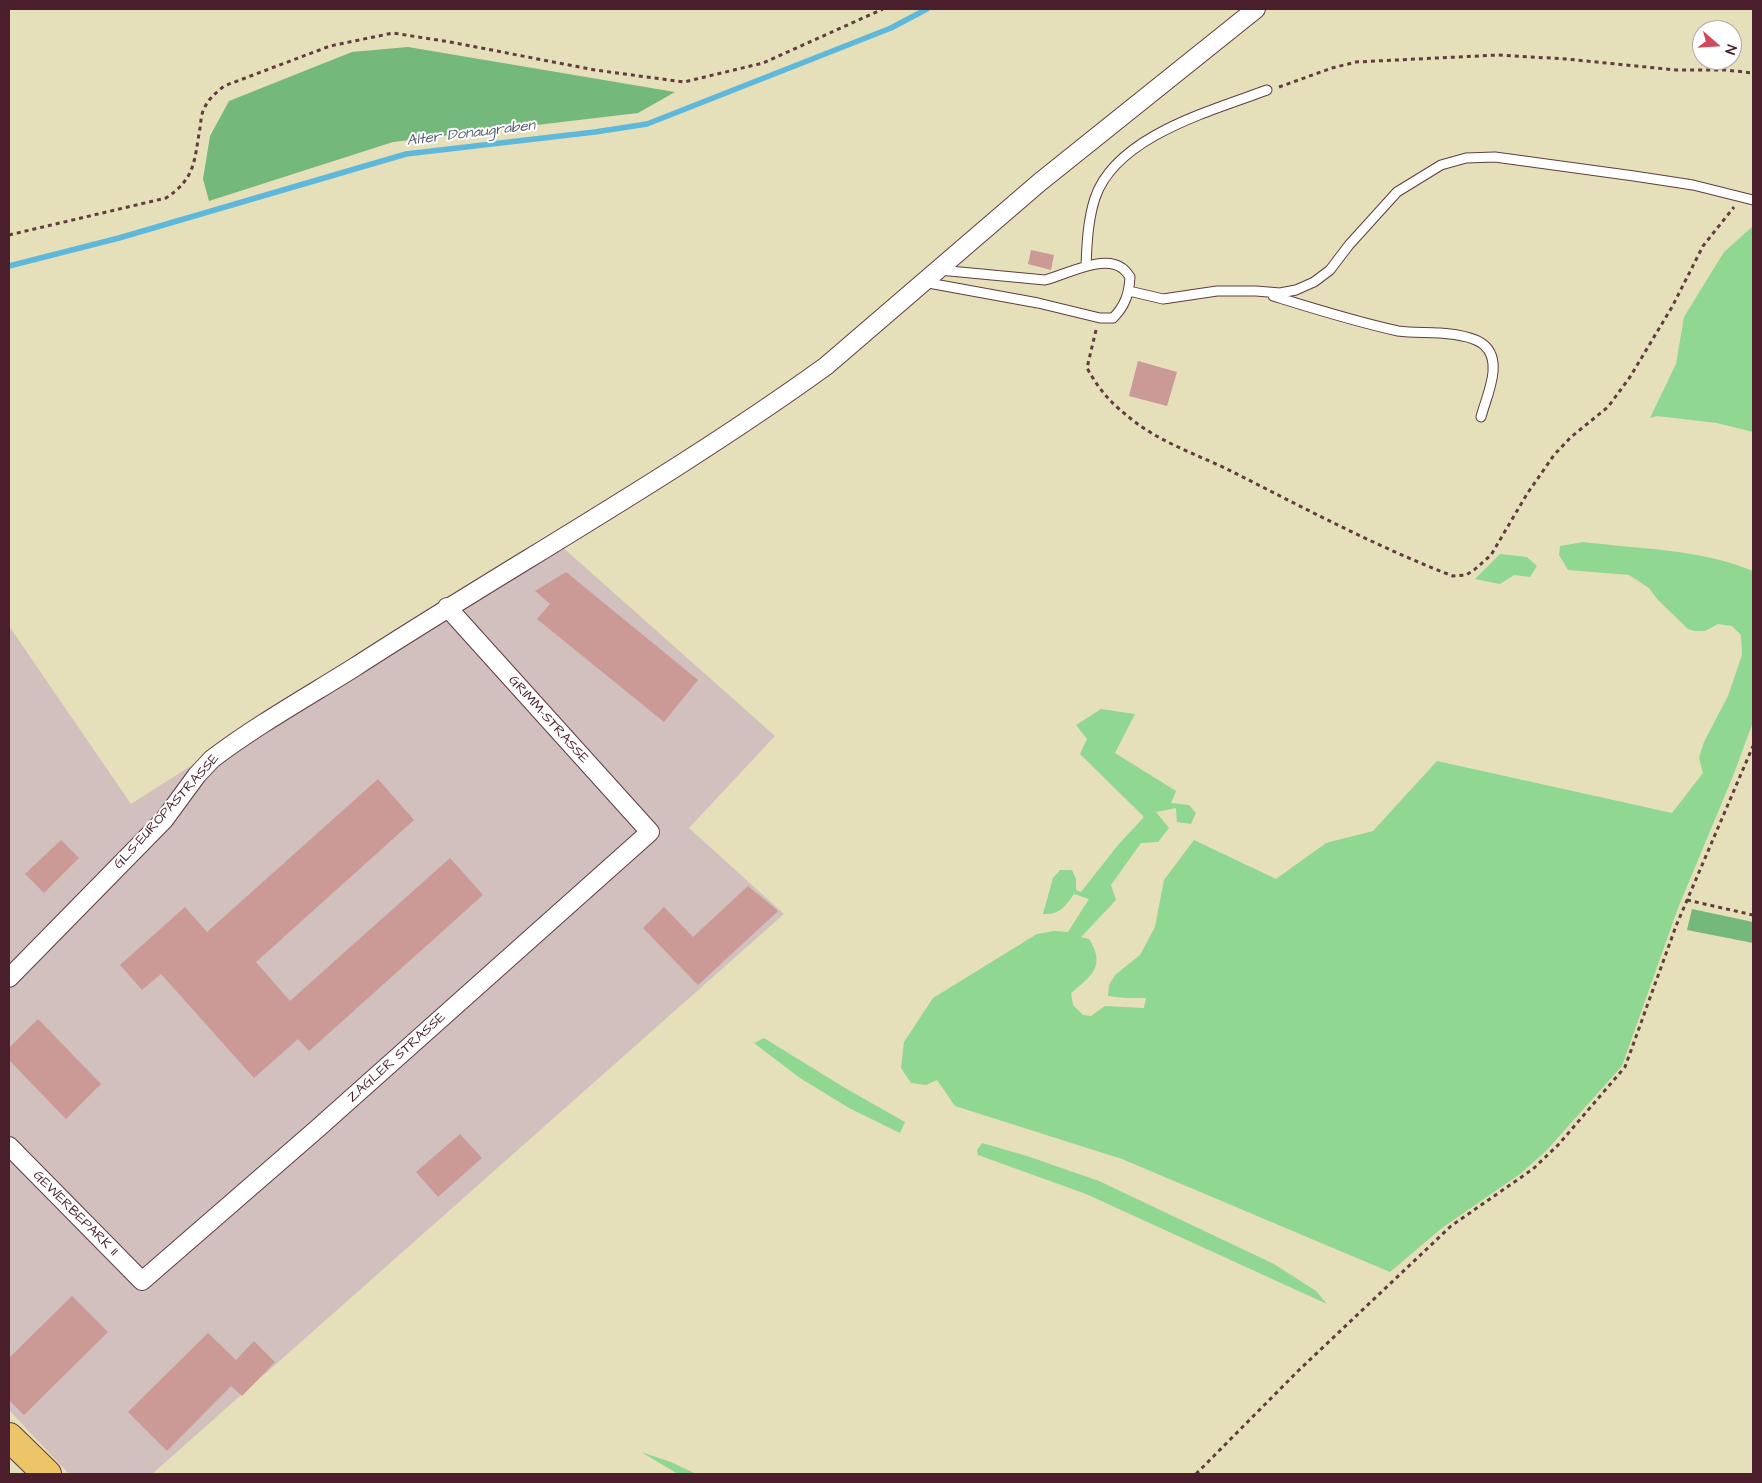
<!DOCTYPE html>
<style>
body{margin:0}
#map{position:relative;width:1762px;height:1483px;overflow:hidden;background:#e5dfba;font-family:"Architects Daughter",sans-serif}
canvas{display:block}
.frame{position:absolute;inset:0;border:10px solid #4a1f2b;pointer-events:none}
.north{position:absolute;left:1692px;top:20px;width:50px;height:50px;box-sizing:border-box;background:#fff;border:1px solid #b7a5aa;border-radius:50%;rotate:109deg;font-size:14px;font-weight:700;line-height:20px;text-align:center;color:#4a1f2b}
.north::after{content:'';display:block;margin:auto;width:18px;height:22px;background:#d1495b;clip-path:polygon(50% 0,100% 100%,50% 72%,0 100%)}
</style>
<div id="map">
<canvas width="1762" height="1483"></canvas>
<div class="frame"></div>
<div class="north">N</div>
</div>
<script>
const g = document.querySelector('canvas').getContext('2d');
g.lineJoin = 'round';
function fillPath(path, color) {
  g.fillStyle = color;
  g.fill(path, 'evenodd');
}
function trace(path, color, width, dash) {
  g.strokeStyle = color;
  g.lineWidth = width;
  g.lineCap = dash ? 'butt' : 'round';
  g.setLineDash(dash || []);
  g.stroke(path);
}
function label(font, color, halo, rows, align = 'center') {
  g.font = font + ' "Architects Daughter",sans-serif';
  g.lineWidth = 4;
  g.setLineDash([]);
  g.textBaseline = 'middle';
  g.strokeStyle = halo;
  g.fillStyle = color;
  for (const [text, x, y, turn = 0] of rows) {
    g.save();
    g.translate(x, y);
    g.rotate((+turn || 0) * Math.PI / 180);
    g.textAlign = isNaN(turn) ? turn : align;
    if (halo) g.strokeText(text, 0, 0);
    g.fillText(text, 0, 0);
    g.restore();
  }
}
const industrial = new Path2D(`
 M551,537L775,736L689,828L784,914L152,1474H69L9,1410V626L131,804Z`);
const green = new Path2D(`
 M1752,227L1753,432L1717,423L1657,416L1650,418L1676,364L1684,317L1724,252Z
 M1583,542C1639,549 1701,549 1753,571V722L1733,776L1678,908L1622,1066L1546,1151L1520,1174L1442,1228L1390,1272L1122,1159L955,1106L937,1080L926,1085L911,1083L901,1068L904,1042L933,998L1037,934L1054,931L1068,932L1089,899L1074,894C1065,907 1059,915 1043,914L1053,878L1060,870H1072L1076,879V890L1081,892L1118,845L1144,817L1080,754L1087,739L1076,725L1101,709L1135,714L1115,753L1176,791L1171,803L1189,805L1196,813L1191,824L1177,822L1176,808L1156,812L1169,828L1158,842L1141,843L1111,885L1116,900L1081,937L1089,939C1106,965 1092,976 1071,993L1073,1005L1083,1015L1091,1016L1105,1006L1144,1008L1146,998H1125L1108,996L1109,985L1115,975L1140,955L1155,927L1164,880L1194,840L1276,879L1326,843L1373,831L1437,761L1672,813L1703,773L1699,758L1704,742L1728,696L1742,655L1741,635L1732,626L1718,624L1705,631H1695L1688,629L1658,600L1649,588L1629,575L1568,570L1559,555L1560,546Z
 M1500,554L1527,557L1537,566L1530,577L1514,575L1500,584L1475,579Z
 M764,1038L845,1088L905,1122L900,1133L849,1108L800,1078L754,1043Z
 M982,1143L1027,1156L1099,1181L1274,1264L1316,1291L1327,1304L1086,1194L978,1155L977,1150Z
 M641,1452L671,1462L696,1474H678Z`);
const forest = new Path2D(`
 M408,47L675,92L638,113L393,142L209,201L203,179L210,136L229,101L352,52Z
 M1692,909L1753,922V943L1687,930Z`);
const stream = new Path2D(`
 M9,266L119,238L406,154L595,132L647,124L891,28L927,9`);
const building = new Path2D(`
 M1031,250L1054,255L1051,270L1028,264Z
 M1138,361L1177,372L1167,406L1129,396Z
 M566,572L698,680L664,722L537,619L550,604L535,591Z
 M378,779L414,820L256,962L290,1001L450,858L483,895L309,1051L298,1039L254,1078L161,974L142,990L120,965L185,907L207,932Z
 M61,840L79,858L44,893L25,874Z
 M748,886L778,911L698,985L643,928L664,907L693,937Z
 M38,1019L101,1084L66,1119L9,1060V1048Z
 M460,1134L482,1158L438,1197L416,1172Z
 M72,1296L108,1332L24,1415L9,1400V1358Z
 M208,1333L236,1360L254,1341L275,1362L242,1396L231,1386L167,1451L128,1412Z`);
const path = new Path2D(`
 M1279,87L1332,68L1356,62L1498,55L1566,59L1676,70H1726L1753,73
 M9,235L166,198C196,178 194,161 200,128C201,122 201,114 204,109C208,99 216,93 224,86L330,46L393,33L450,42L595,70L684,82L763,63L883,9
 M1096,330L1087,368C1101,393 1112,404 1135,422C1164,444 1201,456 1233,472C1306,509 1377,547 1453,576L1466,575L1474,570L1491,555L1527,494L1554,455L1571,437L1608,407L1630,377L1672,307L1703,246L1734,207
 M1687,900L1753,915
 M1196,1474L1298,1371L1451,1226L1533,1169L1559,1144L1625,1067L1676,926L1753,746`);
const lane = new Path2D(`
 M1086,265C1087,242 1088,220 1095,198C1116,136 1211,111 1267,90
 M923,282L1038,303L1100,318H1113C1125,306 1129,294 1130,277C1128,274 1125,270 1122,268C1103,254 1065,275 1045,280L939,270
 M1129,291L1163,299L1217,291H1256L1280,293L1296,290L1314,282L1330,270L1349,245L1397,192L1441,165L1466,158L1495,157L1634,176L1693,185L1753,200
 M1273,296C1315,309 1356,322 1398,331C1412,333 1427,332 1440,333C1453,334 1474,336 1484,345C1504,362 1486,397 1481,417`);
const street = new Path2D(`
 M9,978L164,820L197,775L212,759C257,725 307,697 355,667C511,566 675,475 826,366L1040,182L1256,9
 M9,1146L142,1281L317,1129L650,832L447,607`);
const primary = new Path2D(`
 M9,1437L47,1474`);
const streetNames = [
 ["GRIMM-STRASSE",548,720,48],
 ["GLS-EUROPASTRASSE",167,812,-48],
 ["ZAGLER STRASSE",397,1058,-42],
 ["GEWERBEPARK II",75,1214,45]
];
const waterNames = [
 ["Alter Donaugraben",471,134,-7]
];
fillPath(industrial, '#d1c0bd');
fillPath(green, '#90d791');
fillPath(forest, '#74b87b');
trace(stream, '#5db8db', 5.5);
fillPath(building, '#cb9996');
trace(lane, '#613c40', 11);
trace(street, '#613c40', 20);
trace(primary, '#613c40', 30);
trace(path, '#613c40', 3, [4, 4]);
trace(lane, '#fff', 9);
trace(street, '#fff', 18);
trace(primary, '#edc569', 28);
label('14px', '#4a1f2b', '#fff', streetNames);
label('italic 15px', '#525c71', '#fff', waterNames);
</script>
